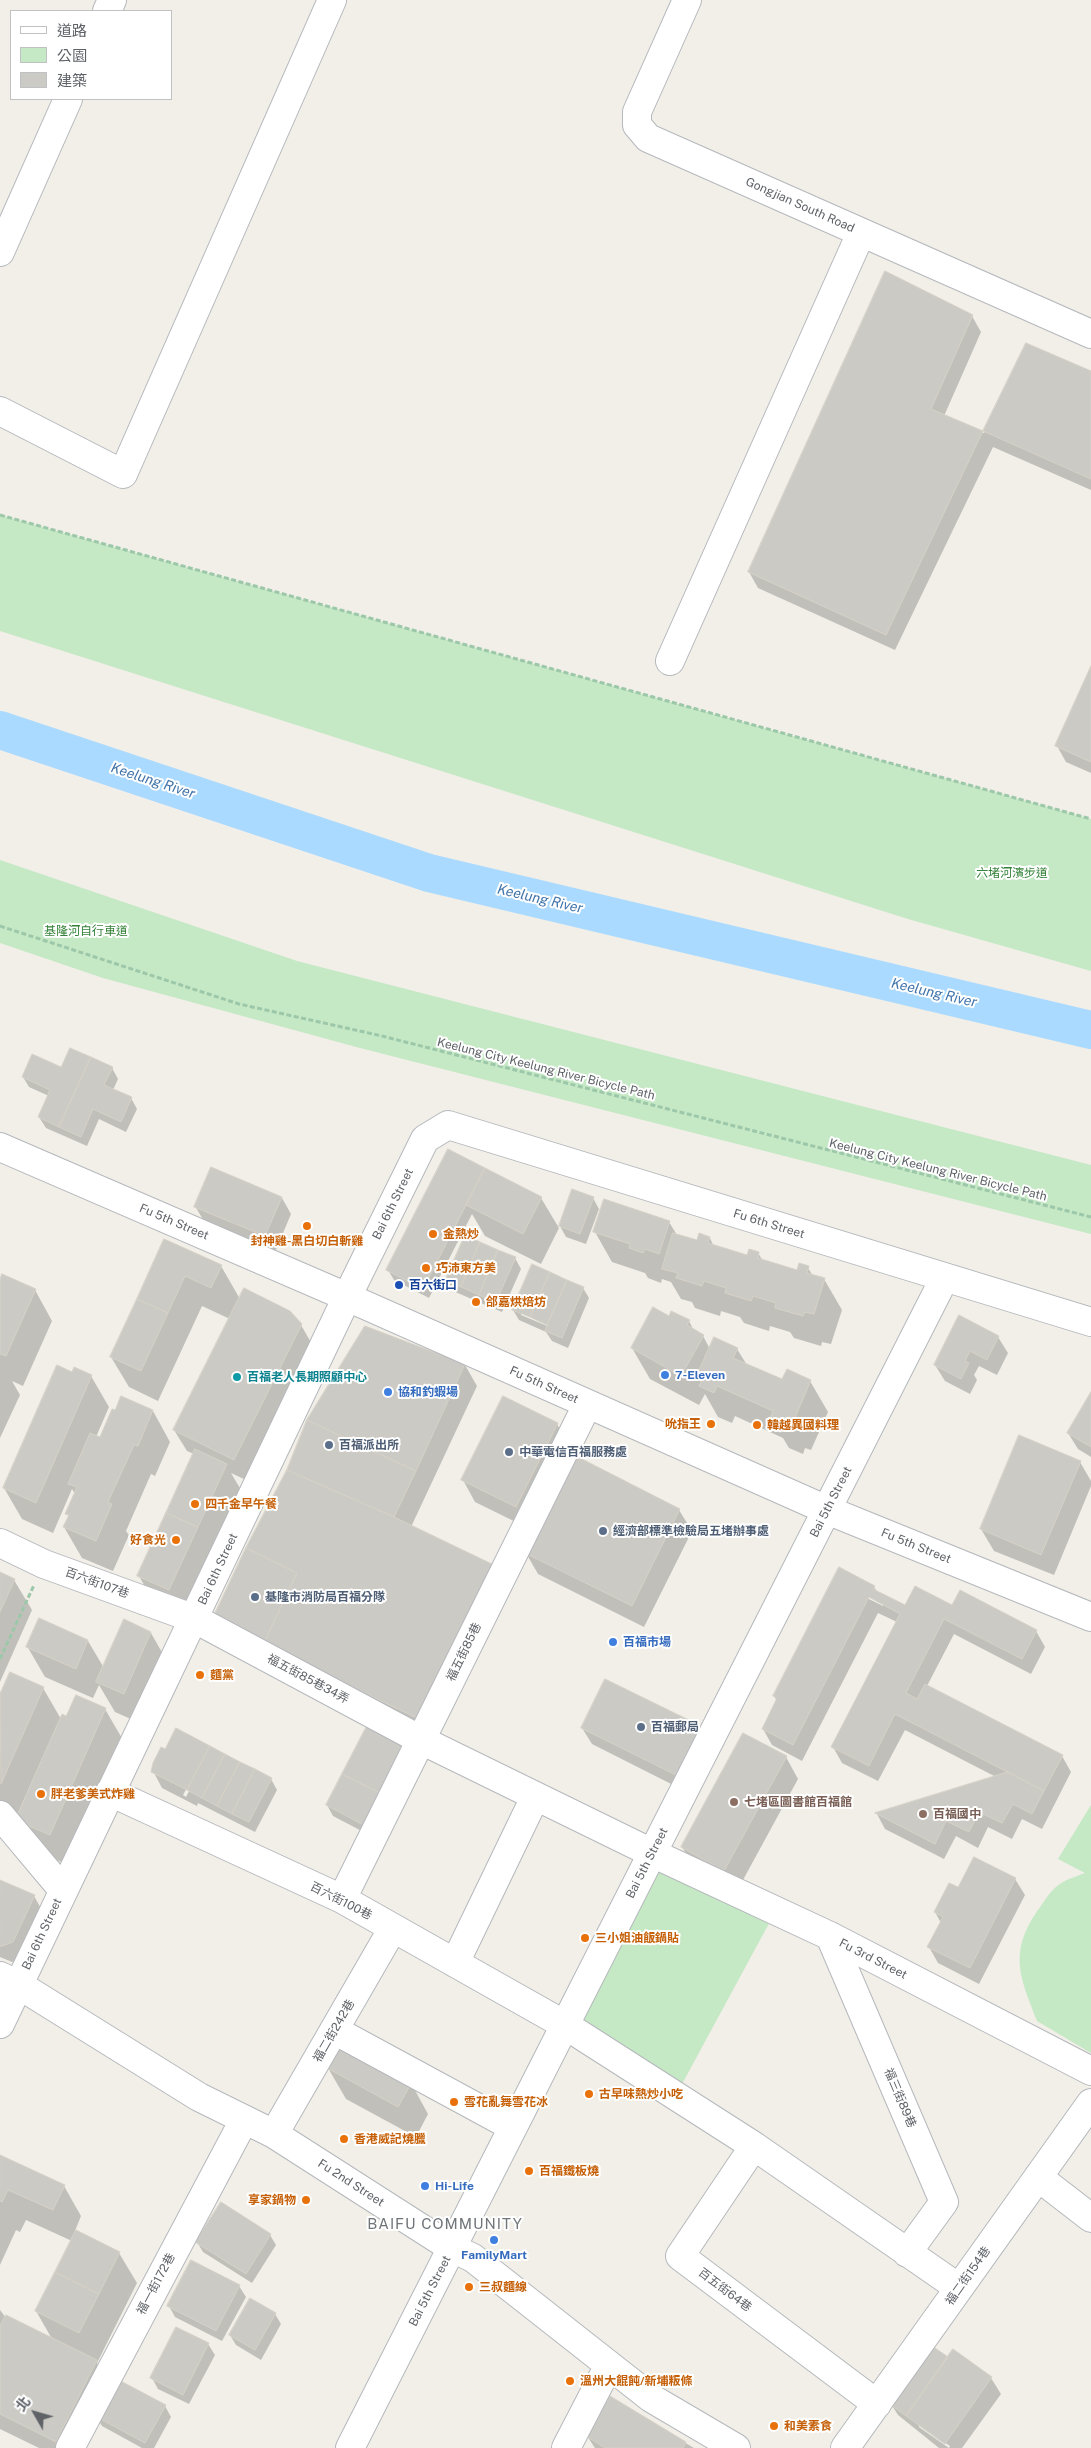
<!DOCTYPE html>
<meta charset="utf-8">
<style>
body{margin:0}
#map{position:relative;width:1091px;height:2448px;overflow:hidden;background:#f1efe8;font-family:"Public Sans","Noto Sans TC",sans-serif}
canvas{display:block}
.legend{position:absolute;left:10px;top:10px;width:162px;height:90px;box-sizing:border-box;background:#fff;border:1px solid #bfc1c3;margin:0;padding:6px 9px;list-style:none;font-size:15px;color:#5f6368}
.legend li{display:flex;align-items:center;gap:10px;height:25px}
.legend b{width:25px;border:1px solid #bfc1c3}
.north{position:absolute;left:10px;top:2388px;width:50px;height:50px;-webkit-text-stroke:4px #fff;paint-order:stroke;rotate:308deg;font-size:14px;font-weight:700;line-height:20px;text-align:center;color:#5f6368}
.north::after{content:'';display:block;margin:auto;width:18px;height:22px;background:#5f6368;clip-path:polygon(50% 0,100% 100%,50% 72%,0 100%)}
</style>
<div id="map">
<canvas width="1091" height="2448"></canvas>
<ul class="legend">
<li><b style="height:6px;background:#fff"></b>道路</li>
<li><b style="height:14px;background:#c5e8c5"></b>公園</li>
<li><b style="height:14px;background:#cccac5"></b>建築</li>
</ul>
<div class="north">北</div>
</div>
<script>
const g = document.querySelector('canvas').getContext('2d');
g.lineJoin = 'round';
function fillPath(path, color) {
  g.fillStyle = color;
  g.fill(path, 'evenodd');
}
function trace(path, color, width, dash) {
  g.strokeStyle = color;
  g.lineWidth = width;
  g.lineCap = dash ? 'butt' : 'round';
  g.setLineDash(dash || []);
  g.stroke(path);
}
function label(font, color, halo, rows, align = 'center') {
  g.font = font + ' "Public Sans","Noto Sans TC",sans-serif';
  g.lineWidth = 4;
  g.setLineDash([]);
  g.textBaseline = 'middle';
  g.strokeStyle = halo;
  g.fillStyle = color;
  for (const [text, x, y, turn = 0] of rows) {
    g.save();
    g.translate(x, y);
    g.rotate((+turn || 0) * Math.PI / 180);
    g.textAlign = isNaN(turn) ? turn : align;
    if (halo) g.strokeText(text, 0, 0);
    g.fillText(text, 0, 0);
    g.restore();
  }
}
const green = new Path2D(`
 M0,515L1091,819V971L908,919L0,631Z
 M0,860L297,961L1091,1165V1234L360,1048L103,978L0,943Z
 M1091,1805V2053L1037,2021C1020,1977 1008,1953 1038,1910C1045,1900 1052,1888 1063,1882C1070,1878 1078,1876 1085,1873L1058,1859Z
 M652,1853L773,1916L675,2097L565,2025Z`);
const shadow = new Path2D(`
 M972,316L981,332L944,416L984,433L1027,344L1091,373V490L993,447L895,650L758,588L749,572Z
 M1091,670V773L1066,762L1057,746Z
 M112,1068L118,1079L113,1090L131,1098L137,1109L126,1132L99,1119L87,1146L46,1128L39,1117L49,1096L29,1087L23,1077L62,1069Z
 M448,1150L541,1198L559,1228L541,1264L485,1236L472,1214L429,1298L394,1280L388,1270Z
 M573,1191L593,1198L599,1209L586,1244L566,1237L560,1226Z
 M282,1198L291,1214L275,1252L205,1223L195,1206Z
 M669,1222L677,1235L697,1242L710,1238L714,1247L748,1257L758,1253L763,1261L798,1272L808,1268L813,1276L824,1279L842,1310L831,1344L822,1342L821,1346L794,1338L790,1332L770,1326L769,1331L744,1323L740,1317L721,1311L720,1316L695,1308L692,1302L681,1299L671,1282L662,1279L661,1283L648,1278L645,1273L612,1262L595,1232Z
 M165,1240L221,1266L240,1299L301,1325L313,1346L246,1480L231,1473L244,1495L187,1620L156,1606L139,1576L194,1454L187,1451L174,1430L230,1319L202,1306L158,1401L129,1387L111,1357Z
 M515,1258L521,1269L502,1312L453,1291L447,1280Z
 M532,1266L583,1288L589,1298L568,1348L552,1341L546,1332L519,1320L513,1310ZM521,1312L553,1326L552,1328L521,1315Z
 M0,1283L35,1290L52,1321L23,1386L12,1381L20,1395L0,1438Z
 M669,1318L689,1321L694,1331L703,1336L710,1349H737L747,1365L783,1381H810L828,1412L811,1450L805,1448L803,1454L789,1448L783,1438L735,1416L732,1423L718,1417L705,1394L699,1405L650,1379L632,1348Z
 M366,1327L465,1365L477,1386L411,1527L429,1738L277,1666Z
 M998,1337L1008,1353L997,1375L979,1366L974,1375L977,1380L970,1394L945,1381L935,1365Z
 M72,1373L91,1376L109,1407L96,1437L100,1438L122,1398L153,1411L170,1442L155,1476L151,1474L126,1531L129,1535L113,1571L82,1558L64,1527L69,1517L67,1514L75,1494L72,1489L53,1533L22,1519L4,1488Z
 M1091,1394V1457L1078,1449L1068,1433Z
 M557,1424L569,1446L528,1528L475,1502L463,1480Z
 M1080,1462L1091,1481V1486L1054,1575L994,1551L981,1529Z
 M679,1510L692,1531L644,1627L538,1574L526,1553Z
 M840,1569L874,1587L878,1593L905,1607L915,1588L952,1607L960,1592L1036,1631L1045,1647L1031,1674L954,1634L927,1686L1062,1756L1071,1772L1042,1829L1022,1819L1012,1839L988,1827L978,1848L956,1836L944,1859L885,1829L877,1814L996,1777L905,1730L878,1781L842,1763L833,1747L897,1622L878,1613L802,1761L772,1745L763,1729L777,1701L774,1696ZM864,1593L883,1603V1606L863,1596Z
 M0,1573L14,1580L32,1610L0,1682Z
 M151,1633L168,1663L142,1724L115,1712L99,1685L93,1698L45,1677L27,1646L88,1641L104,1668Z
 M11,1674L43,1688L61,1719L105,1709L123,1740L68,1865L34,1850L19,1814L0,1805V1698Z
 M700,1727L709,1743L685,1791L592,1744L582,1728Z
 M176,1730L271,1779L277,1790L255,1832L198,1803L197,1806L162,1788L153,1771L154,1763L162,1749L166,1751ZM205,1754H208L186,1797L183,1795Z
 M786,1757L798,1779L737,1891L695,1868L682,1847Z
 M327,1805L390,1809L375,1838L333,1816Z
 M975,1858L1015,1879L1025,1895L979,1984L938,1963L929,1947L941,1923L935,1912L959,1889Z
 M0,1881L34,1896L43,1912L22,1958L12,1962L0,1957Z
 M328,2068L411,2083L428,2114L416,2137L346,2099Z
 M0,2156L64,2186L81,2216L75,2231L119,2253L137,2283L97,2363L108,2382L76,2448H39L0,2429V2310L6,2318L52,2339L36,2311L72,2241L26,2220L20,2232L16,2230L0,2265Z
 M270,2235L276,2245L252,2283L203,2252L197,2242Z
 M192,2261L239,2286L246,2297L222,2341L175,2317L169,2306Z
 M275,2314L281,2324L261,2360L236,2345L230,2335Z
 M177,2329L208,2344L215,2355L189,2404L158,2389L152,2378Z
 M954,2351L991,2378L1001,2394L962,2448H949L950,2446L919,2424V2427L949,2448H939L898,2415L891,2404L948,2359Z
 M610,2398L694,2448H595L587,2436Z
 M165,2406L171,2417L154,2448H142L102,2426L96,2416Z`);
const river = new Path2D(`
 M0,730L429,873L1091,1030`);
const building = new Path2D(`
 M885,271L973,315L931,409L983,431L886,635L748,572Z
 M1026,343L1091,371V479L983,431Z
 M1091,666V762L1055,746Z
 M70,1048L91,1057L59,1127L38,1117L50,1090L22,1077L32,1054L61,1067Z
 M91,1057L113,1067L104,1085L132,1097L121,1122L93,1109L81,1137L59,1127Z
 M448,1149L485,1168L423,1289L386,1270Z
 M211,1167L282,1197L265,1236L194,1207Z
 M485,1168L542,1197L523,1234L466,1205Z
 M572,1189L594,1197L580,1234L559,1226Z
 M604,1199L670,1221L659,1254L645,1249L643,1253L629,1248L630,1244L593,1232Z
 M673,1233L697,1240L699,1233L710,1237L708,1243L747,1255L749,1249L759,1252L758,1258L797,1270L799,1263L809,1266L807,1273L825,1278L814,1314L805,1312L803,1316L775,1308L776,1303L753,1296L751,1301L725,1293L726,1288L704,1281L702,1286L676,1278L678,1273L662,1269Z
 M465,1235L480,1242L461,1287L445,1281Z
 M164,1239L222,1265L211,1288L185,1276L168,1313L137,1299Z
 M480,1242L498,1250L479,1295L461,1287Z
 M498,1250L516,1257L496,1302L479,1295Z
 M532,1264L550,1272L530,1317L512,1310Z
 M550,1272L567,1280L547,1325L530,1317Z
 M2,1274L36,1289L6,1356L0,1354V1280Z
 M567,1280L584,1287L562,1338L545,1331Z
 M244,1288L290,1311L302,1324L234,1460L173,1430Z
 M137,1299L168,1313L141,1371L110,1357Z
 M653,1307L669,1316L671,1311L690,1320L687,1325L704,1335L681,1376L631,1348Z
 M959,1315L999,1336L987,1360L970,1351L965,1361L969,1363L961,1379L934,1365Z
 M365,1326L465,1364L416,1471L307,1420Z
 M714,1337L738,1348L733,1358L782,1379L787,1369L811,1380L794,1420L788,1418L785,1424L770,1418L773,1411L717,1386L714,1393L699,1386L702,1380L696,1378Z
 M57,1365L72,1372L74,1367L92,1375L36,1503L3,1488Z
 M1091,1392V1447L1067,1433Z
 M121,1396L153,1410L138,1446L134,1445L108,1502L112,1504L96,1541L63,1527L69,1515L65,1514L77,1487L68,1484L90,1433L100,1437L112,1409L115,1410Z
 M503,1396L558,1423L516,1507L461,1480Z
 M307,1420L416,1471L394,1517L287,1470Z
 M1019,1435L1081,1461L1041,1555L980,1529Z
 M195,1449L227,1464L198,1527L166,1513Z
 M574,1455L680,1509L632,1606L525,1553Z
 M287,1470L394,1517L496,1566L417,1718L263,1645L297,1573L246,1548Z
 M166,1513L198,1527L169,1590L137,1576Z
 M246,1548L297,1573L263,1645L212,1620Z
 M839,1567L875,1586L873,1589L905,1605L915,1586L952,1605L960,1590L1037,1630L1022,1659L944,1619L906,1693L917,1699L925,1684L1063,1755L1044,1791L895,1714L869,1766L831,1747L900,1614L869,1597L793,1745L762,1729L777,1698L773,1696Z
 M0,1572L15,1579L0,1612Z
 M39,1618L88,1640L76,1669L26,1647Z
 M124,1619L151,1632L124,1694L96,1682Z
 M10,1672L44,1687L1,1784L0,1694Z
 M605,1679L701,1726L676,1775L581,1728Z
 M76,1695L106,1708L50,1835L15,1820L62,1714L66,1716Z
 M370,1720L414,1743L386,1796L342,1774Z
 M176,1728L210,1746L187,1790L151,1772L153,1763L161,1747L165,1749Z
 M743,1733L787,1756L724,1871L681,1847Z
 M210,1746L225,1754L202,1798L187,1790Z
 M225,1754L240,1762L217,1806L202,1798Z
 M240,1762L255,1769L232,1814L217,1806Z
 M255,1769L272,1778L249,1822L232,1814Z
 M1008,1772L1044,1791L1032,1814L1013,1804L1002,1823L979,1812L969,1832L946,1821L935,1844L875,1813Z
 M342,1774L386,1796L369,1828L326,1805Z
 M974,1857L1016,1878L970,1968L927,1947L943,1917L934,1912L949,1883L958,1887Z
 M0,1880L35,1895L13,1942L2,1946H0Z
 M341,2043L412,2082L398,2107L327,2068Z
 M0,2155L65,2185L53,2210L8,2190L2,2202L0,2201Z
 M221,2202L271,2234L246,2274L195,2242Z
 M76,2230L120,2252L99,2294L55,2272Z
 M191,2260L240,2285L216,2331L167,2306Z
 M55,2272L99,2294L79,2333L35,2311Z
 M250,2298L276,2313L255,2350L229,2335Z
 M6,2315L97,2360L56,2442L0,2414V2326Z
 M176,2327L209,2343L183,2395L150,2378Z
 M932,2346L948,2357L906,2416L890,2404Z
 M953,2349L992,2377L945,2444L906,2416Z
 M115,2378L166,2405L145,2443L95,2416Z
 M610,2396L686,2442L683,2448H605L586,2436Z`);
const path = new Path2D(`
 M0,515L1091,819
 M0,926L239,1004L382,1036L1091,1217
 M0,1659L34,1585`);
const minor = new Path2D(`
 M687,0L637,112V125L648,138L1091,334
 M107,11L112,0
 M0,252L68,99
 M0,411L123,474L332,0
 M670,661L861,233
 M0,1147L347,1297L827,1510L1091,1617
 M0,1543L44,1564L195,1619L421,1740L652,1853L830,1936L1091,2071
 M110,1792L342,1899L565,2025L754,2146L959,2288
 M0,1815L63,1890
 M342,1899L587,1405
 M830,1936L944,2202L907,2253
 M455,1963L535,1797
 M0,1976L19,1985L199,2097L274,2134L452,2248L473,2258L651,2398L736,2448
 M0,2024L347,1297L425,1139L448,1125L1091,1322
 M334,2030L513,2127
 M274,2134L393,1928
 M754,2146L680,2256L877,2404
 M1038,2177L1091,2218
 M70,2448L244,2120
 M350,2448L944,1279
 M566,2448L609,2365
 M845,2448L1091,2103`);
const markers = [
 [307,1226,5,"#e8710a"],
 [433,1234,5,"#e8710a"],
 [426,1268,5,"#e8710a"],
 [399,1285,5,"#1a4fb4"],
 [476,1302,5,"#e8710a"],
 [665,1375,5,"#3f7fe0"],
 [237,1377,5,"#0f9aa8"],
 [388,1392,5,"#3f7fe0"],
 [711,1424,5,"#e8710a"],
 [757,1425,5,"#e8710a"],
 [329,1445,5,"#5c6f8a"],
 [509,1452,5,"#5c6f8a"],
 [195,1504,5,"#e8710a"],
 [603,1531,5,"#5c6f8a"],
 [176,1540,5,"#e8710a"],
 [255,1597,5,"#5c6f8a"],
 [613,1642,5,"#3f7fe0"],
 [200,1675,5,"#e8710a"],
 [641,1727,5,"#5c6f8a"],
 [41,1794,5,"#e8710a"],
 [734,1802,5,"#8d6e63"],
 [923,1814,5,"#8d6e63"],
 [585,1938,5,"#e8710a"],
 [589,2094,5,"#e8710a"],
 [454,2102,5,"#e8710a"],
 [344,2139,5,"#e8710a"],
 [529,2171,5,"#e8710a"],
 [425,2186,5,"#3f7fe0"],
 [306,2200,5,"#e8710a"],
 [494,2240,5,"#3f7fe0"],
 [469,2287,5,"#e8710a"],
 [570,2381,5,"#e8710a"],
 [774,2426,5,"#e8710a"]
];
const streetNames = [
 ["Gongjian South Road",800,205,24],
 ["Keelung City Keelung River Bicycle Path",546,1069,14],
 ["Keelung City Keelung River Bicycle Path",938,1170,14],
 ["Bai 6th Street",393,1204,-64],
 ["Fu 5th Street",174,1222,23],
 ["Fu 6th Street",769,1224,17],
 ["Fu 5th Street",544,1385,24],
 ["Bai 5th Street",831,1502,-63],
 ["Fu 5th Street",916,1546,22],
 ["Bai 6th Street",218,1569,-65],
 ["百六街107巷",97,1583,20],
 ["福五街85巷",464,1652,-64],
 ["福五街85巷34弄",308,1679,28],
 ["Bai 5th Street",647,1863,-63],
 ["百六街100巷",341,1901,27],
 ["Bai 6th Street",42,1934,-65],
 ["Fu 3rd Street",873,1959,27],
 ["福二街242巷",334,2031,-60],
 ["福三街89巷",900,2098,67],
 ["Fu 2nd Street",351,2183,33],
 ["福二街154巷",968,2276,-55],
 ["福一街172巷",156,2284,-62],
 ["百五街64巷",725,2290,37],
 ["Bai 5th Street",430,2291,-63]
];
const parkNames = [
 ["六堵河濱步道",1012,873],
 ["基隆河自行車道",86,931]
];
const foodNames = [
 ["金熱炒",443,1234],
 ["封神雞-黑白切白斬雞",307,1241,"center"],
 ["巧沛東方美",436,1268],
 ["郃嘉烘焙坊",486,1302],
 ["吮指王",701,1424,"right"],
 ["韓越異國料理",767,1425],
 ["四千金早午餐",205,1504],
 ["好食光",166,1540,"right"],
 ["麵黨",210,1675],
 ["胖老爹美式炸雞",51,1794],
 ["三小姐油飯鍋貼",595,1938],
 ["古早味熱炒小吃",599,2094],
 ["雪花亂舞雪花冰",464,2102],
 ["香港威記燒臘",354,2139],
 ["百福鐵板燒",539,2171],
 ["享家鍋物",296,2200,"right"],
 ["三叔麵線",479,2287],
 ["溫州大餛飩/新埔粄條",580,2381],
 ["和美素食",784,2426]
];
const transitNames = [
 ["百六街口",409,1285]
];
const shopNames = [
 ["7-Eleven",675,1375],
 ["協和釣蝦場",398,1392],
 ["百福市場",623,1642],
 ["Hi-Life",435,2186],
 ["FamilyMart",494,2255,"center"]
];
const cultureNames = [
 ["百福老人長期照顧中心",247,1377]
];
const serviceNames = [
 ["百福派出所",339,1445],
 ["中華電信百福服務處",519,1452],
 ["經濟部標準檢驗局五堵辦事處",613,1531],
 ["基隆市消防局百福分隊",265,1597],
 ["百福郵局",651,1727]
];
const educationNames = [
 ["七堵區圖書館百福館",744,1802],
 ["百福國中",933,1814]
];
const waterNames = [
 ["Keelung River",153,781,18],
 ["Keelung River",540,899,13],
 ["Keelung River",934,993,13]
];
const quarterNames = [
 ["BAIFU COMMUNITY",445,2224]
];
fillPath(green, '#c5e8c5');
fillPath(shadow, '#0003');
trace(river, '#aadaff', 38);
fillPath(building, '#cccac5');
trace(building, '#d6d1c6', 1);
trace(minor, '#b5b8bc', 30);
trace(path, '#9cc7a9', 3, [5, 2.5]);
trace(minor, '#fff', 28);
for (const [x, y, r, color] of markers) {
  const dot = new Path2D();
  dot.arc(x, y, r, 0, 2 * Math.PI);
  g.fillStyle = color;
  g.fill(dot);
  trace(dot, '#fff', 2);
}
label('12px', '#5f6368', '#fff', streetNames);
label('12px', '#348238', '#fff', parkNames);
label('bold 12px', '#c56008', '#fff', foodNames, 'left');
label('bold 12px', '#164399', '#fff', transitNames, 'left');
label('bold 12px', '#366cbe', '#fff', shopNames, 'left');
label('bold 12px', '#0d838f', '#fff', cultureNames, 'left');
label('bold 12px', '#4e5e75', '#fff', serviceNames, 'left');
label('bold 12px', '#785e54', '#fff', educationNames, 'left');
label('italic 14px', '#4174aa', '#fff', waterNames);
g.letterSpacing = '1px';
label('15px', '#70757a', '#fff', quarterNames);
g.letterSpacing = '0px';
</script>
